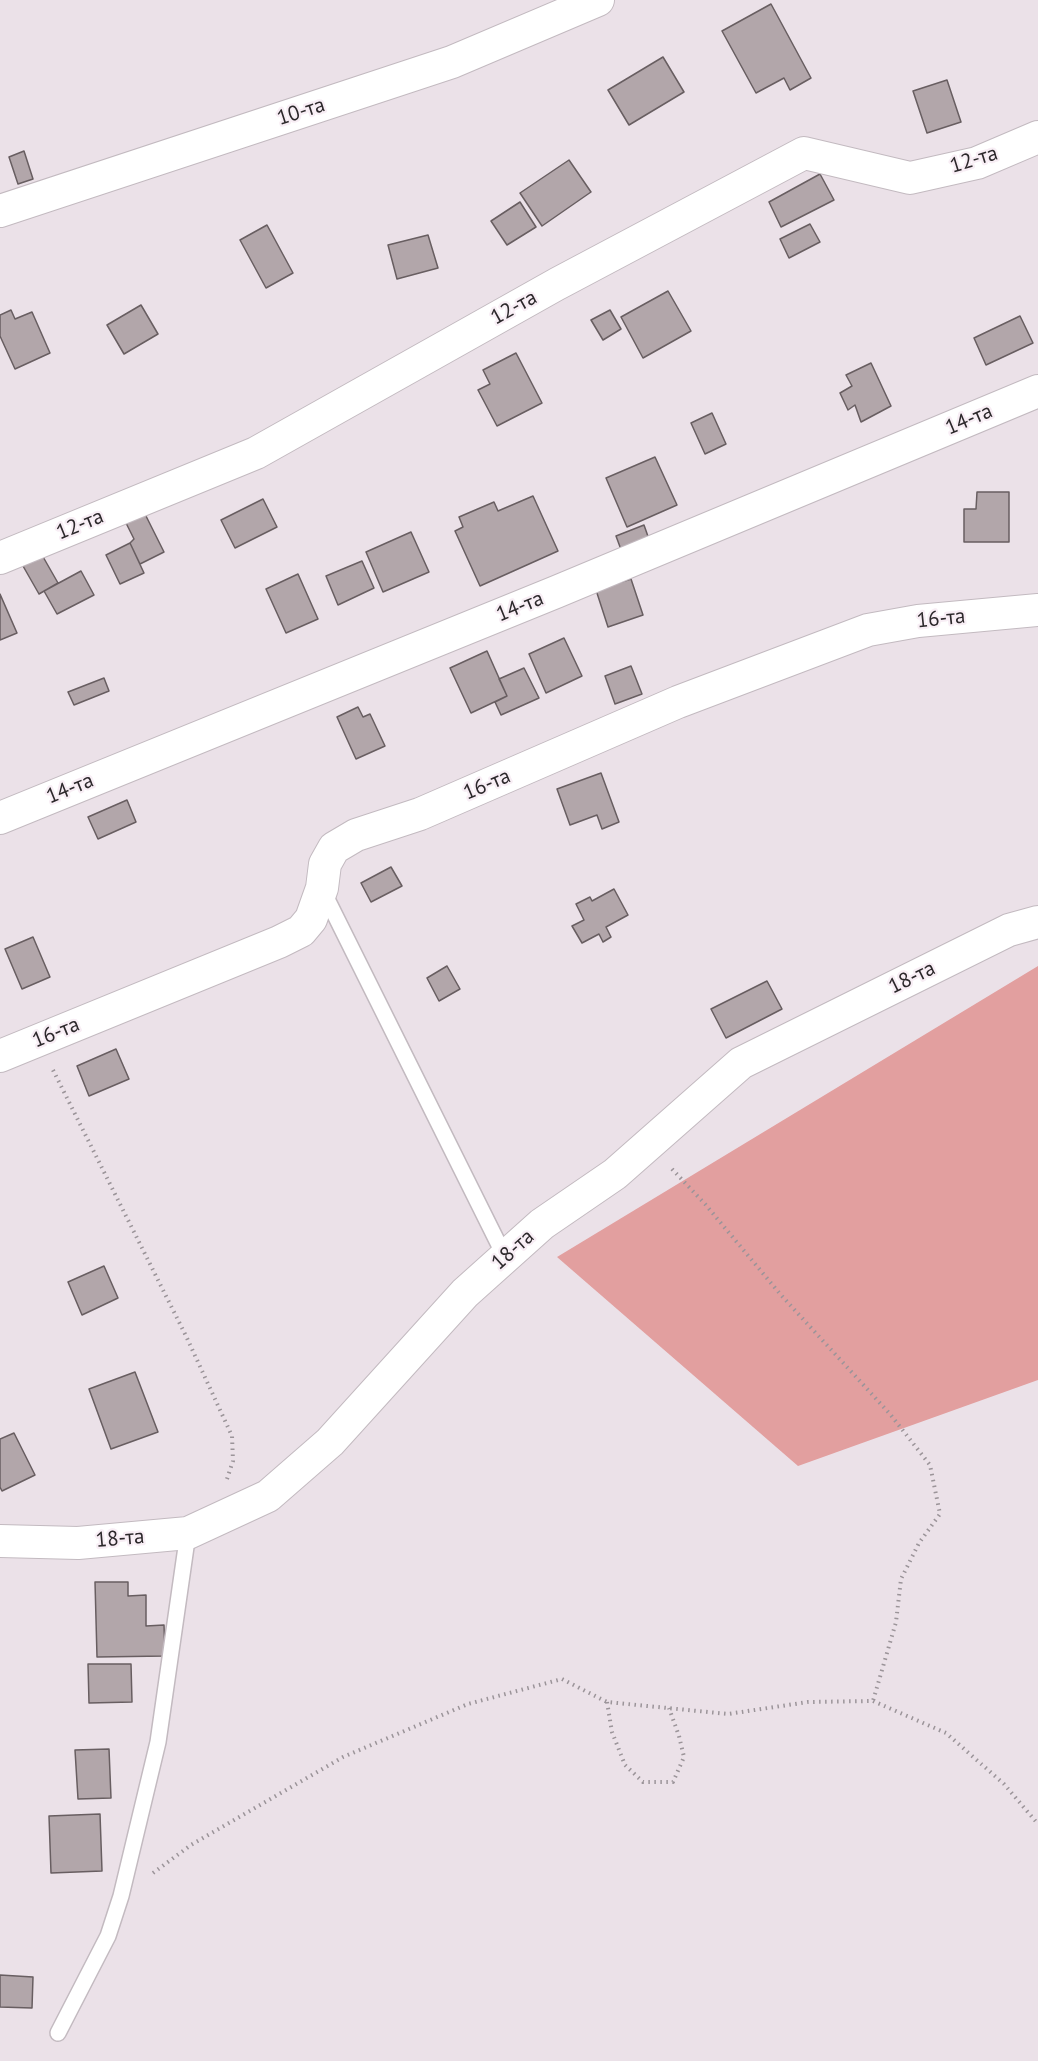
<!DOCTYPE html>
<meta charset="utf-8">
<style>
body{margin:0}
canvas{display:block;background:#ebe1e8}
</style>
<canvas width="1038" height="2061"></canvas>
<script>
const g = document.querySelector('canvas').getContext('2d');
g.lineJoin = 'round';
function fillPath(path, color) {
  g.fillStyle = color;
  g.fill(path, 'evenodd');
}
function trace(path, color, width, dash) {
  g.strokeStyle = color;
  g.lineWidth = width;
  g.lineCap = dash ? 'butt' : 'round';
  g.setLineDash(dash || []);
  g.stroke(path);
}
function label(font, color, halo, rows, align = 'center') {
  g.font = font + ' "PT Sans",sans-serif';
  g.lineWidth = 4.5;
  g.setLineDash([]);
  g.textBaseline = 'middle';
  g.strokeStyle = halo;
  g.fillStyle = color;
  for (const [text, x, y, turn = 0] of rows) {
    g.save();
    g.translate(x, y);
    g.rotate((+turn || 0) * Math.PI / 180);
    g.textAlign = isNaN(turn) ? turn : align;
    if (halo) g.strokeText(text, 0, 0);
    g.fillText(text, 0, 0);
    g.restore();
  }
}
const green = new Path2D(`
 M1038,966V1380L798,1466L557,1257Z`);
const building = new Path2D(`
 M771,4L811,78L790,90L784,78L756,93L722,31Z
 M663,57L684,92L629,125L608,90Z
 M947,80L961,122L927,133L913,91Z
 M24,151L33,179L18,184L9,157Z
 M569,160L591,192L542,226L520,193Z
 M820,174L834,200L781,227L769,202Z
 M520,202L536,227L507,245L491,221Z
 M810,224L820,242L789,258L780,239Z
 M267,225L293,273L266,288L240,240Z
 M428,235L438,268L397,279L388,245Z
 M668,291L691,331L643,358L621,317Z
 M141,305L158,334L124,354L107,325Z
 M11,310L15,319L32,312L50,353L15,369L0,336V315Z
 M610,310L621,329L603,340L591,320Z
 M1020,316L1033,343L986,365L974,338Z
 M516,353L542,403L497,426L478,390L490,384L483,370Z
 M871,363L891,406L861,422L855,405L848,410L840,393L852,386L846,375Z
 M712,413L726,444L705,454L691,423Z
 M655,457L677,505L627,527L606,478Z
 M977,492H1009V542H964V509H976Z
 M533,496L558,551L480,586L455,531L463,527L459,517L494,502L498,511Z
 M263,499L277,527L235,548L221,520Z
 M144,512L164,552L140,564L130,543L134,539L125,521Z
 M644,525L651,545L623,555L616,536Z
 M411,532L429,572L383,592L366,552Z
 M130,543L144,573L120,584L106,555Z
 M42,555L58,583L39,594L23,566Z
 M362,561L374,588L338,605L326,576Z
 M81,571L94,595L57,614L44,591Z
 M298,574L318,619L286,633L266,589Z
 M631,579L643,615L608,627L596,590Z
 M0,594L17,633L0,640Z
 M564,638L582,676L546,693L529,654Z
 M487,651L507,696L471,713L450,668Z
 M631,666L642,694L615,704L605,676Z
 M524,668L539,698L501,715L495,702L507,696L499,679Z
 M104,678L109,691L74,705L68,692Z
 M358,707L363,717L370,714L385,746L356,759L337,717Z
 M601,773L619,822L602,829L597,815L570,825L557,789Z
 M127,800L136,822L98,839L88,817Z
 M391,867L402,886L371,902L361,883Z
 M614,889L628,915L606,927L611,937L603,942L599,934L582,943L572,926L584,920L576,904L590,897L592,901Z
 M33,937L50,977L22,989L5,949Z
 M447,966L460,989L439,1001L427,978Z
 M767,981L782,1009L726,1038L711,1009Z
 M116,1049L129,1079L89,1096L77,1066Z
 M104,1266L118,1298L82,1315L68,1282Z
 M135,1372L158,1432L111,1449L89,1389Z
 M14,1433L35,1475L2,1491L0,1487V1439Z
 M95,1582H128V1596L146,1595V1626L164,1625L165,1656L97,1657Z
 M88,1664H131L132,1702L89,1703Z
 M109,1749L111,1798L78,1799L75,1750Z
 M100,1814L102,1871L51,1873L49,1816Z
 M0,1975L33,1977L32,2008L0,2007Z`);
const path = new Path2D(`
 M53,1070L186,1336L232,1436L233,1461L227,1479
 M672,1169L705,1204L781,1295L890,1414L930,1465L940,1514L919,1543L901,1579L896,1622L873,1701
 M607,1702L612,1732L625,1765L643,1782H673L684,1757L679,1736L669,1708
 M153,1873L191,1845L343,1757L468,1704L562,1679L607,1702L728,1714L808,1702L873,1701L946,1733L1004,1784L1038,1824`);
const lane = new Path2D(`
 M323,891L505,1257
 M58,2033L108,1936L121,1896L158,1742L188,1533`);
const street = new Path2D(`
 M0,211L452,62L598,0
 M0,558L256,453L557,284L804,153L910,178L977,163L1038,137
 M0,818L556,592L1038,391
 M0,1056L279,942L301,931L311,919L322,888L325,864L334,848L356,835L420,814L678,702L868,630L918,621L1038,610
 M0,1541L78,1543L188,1533L268,1496L330,1442L465,1293L542,1224L615,1174L741,1063L1009,930L1038,922`);
const streetNames = [
 ["10-та",301,112,-18],
 ["12-та",974,160,-17],
 ["12-та",514,308,-29],
 ["14-та",969,420,-23],
 ["12-та",80,525,-22],
 ["14-та",520,607,-22],
 ["16-та",941,619,-6],
 ["16-та",487,785,-23],
 ["14-та",70,789,-22],
 ["18-та",912,978,-26],
 ["16-та",56,1033,-22],
 ["18-та",513,1250,-42],
 ["18-та",120,1539,-5]
];
fillPath(green, '#e29f9f');
fillPath(building, '#b2a6aa');
trace(building, '#685e61', 1.5);
trace(lane, '#c3bac0', 18);
trace(street, '#c3bac0', 34);
trace(path, '#9b9499', 4, [1.5, 4.5]);
trace(lane, '#fff', 15);
trace(street, '#fff', 32);
label('21px', '#2c282b', '#f8eef5', streetNames);
</script>
